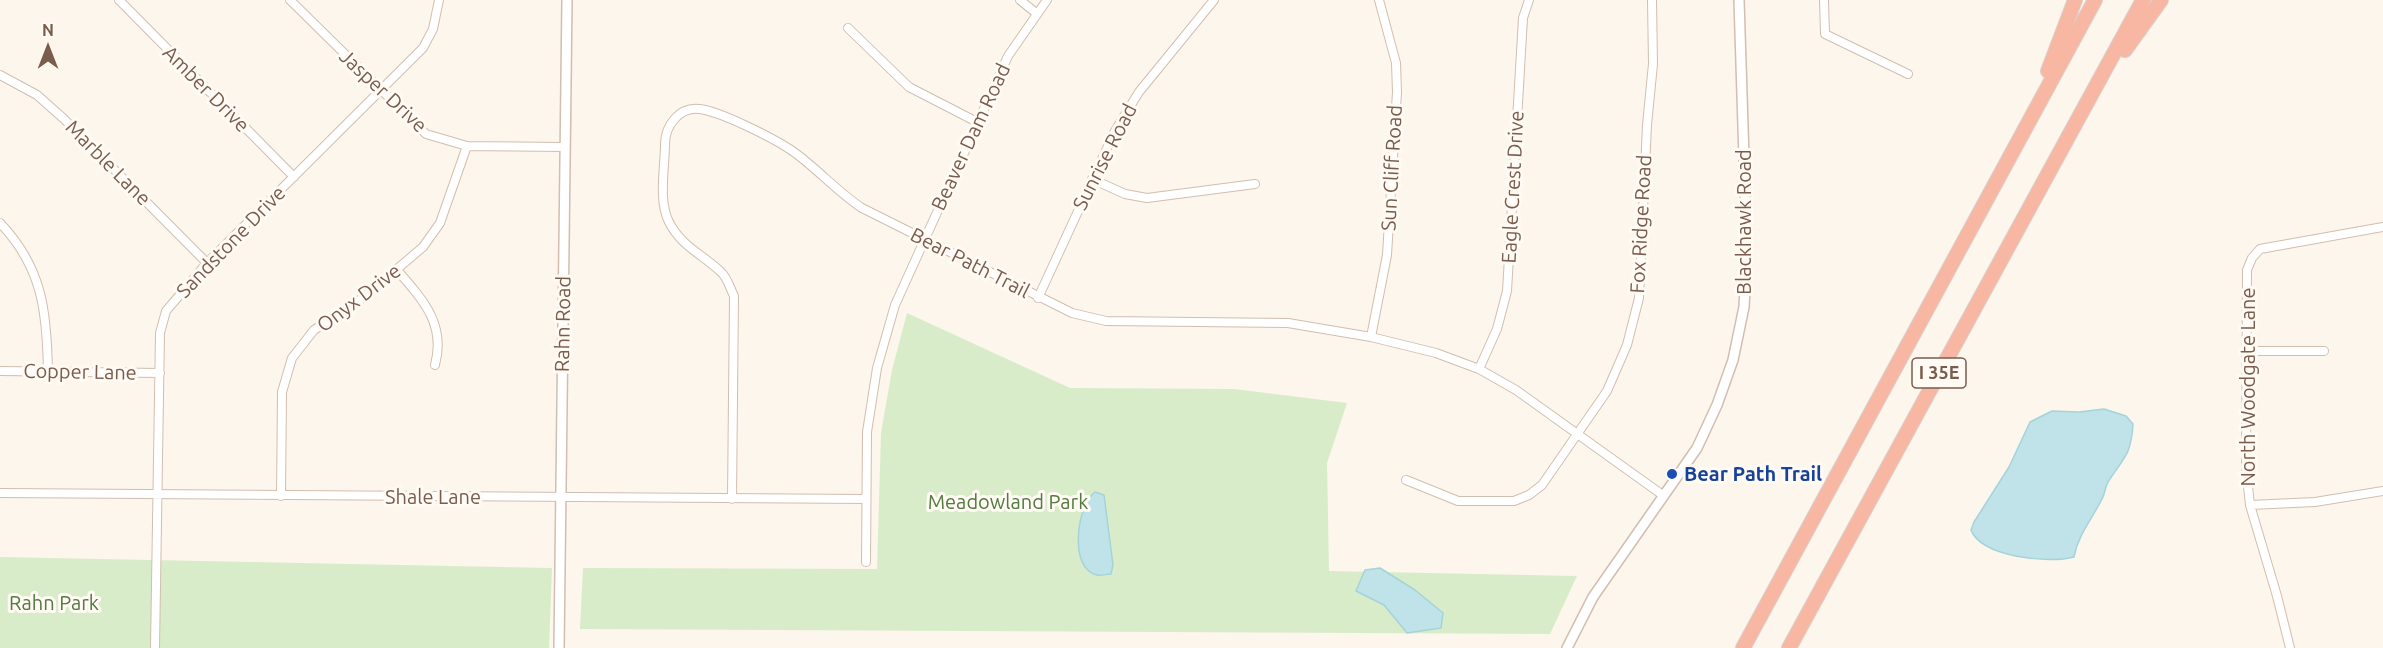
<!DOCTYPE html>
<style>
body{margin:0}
#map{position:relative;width:2383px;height:648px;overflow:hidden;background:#fdf6ec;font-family:Ubuntu,sans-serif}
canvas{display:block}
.north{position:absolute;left:18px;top:18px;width:60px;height:60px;-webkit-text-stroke:4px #fffaf3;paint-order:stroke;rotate:0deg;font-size:16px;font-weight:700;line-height:24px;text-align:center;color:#7a5c4d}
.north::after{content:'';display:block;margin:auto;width:21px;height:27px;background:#7a5c4d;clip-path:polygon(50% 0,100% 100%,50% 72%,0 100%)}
</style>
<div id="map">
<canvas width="2383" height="648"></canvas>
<div class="north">N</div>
</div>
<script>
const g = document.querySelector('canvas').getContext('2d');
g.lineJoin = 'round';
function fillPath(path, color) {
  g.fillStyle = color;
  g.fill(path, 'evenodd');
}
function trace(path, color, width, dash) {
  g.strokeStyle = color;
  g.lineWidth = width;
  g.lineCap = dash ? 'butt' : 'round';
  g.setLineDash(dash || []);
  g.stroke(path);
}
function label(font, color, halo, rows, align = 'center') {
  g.font = font + ' Ubuntu,sans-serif';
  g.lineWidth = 6;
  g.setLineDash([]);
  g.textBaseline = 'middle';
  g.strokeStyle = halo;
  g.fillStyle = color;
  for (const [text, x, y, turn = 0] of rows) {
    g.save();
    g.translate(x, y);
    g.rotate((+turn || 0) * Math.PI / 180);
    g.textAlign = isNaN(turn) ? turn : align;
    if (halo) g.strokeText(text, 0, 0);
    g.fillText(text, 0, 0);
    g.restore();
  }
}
const green = new Path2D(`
 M907,313L1070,388L1234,389L1347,403L1327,463L1329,571L1577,576L1550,634L580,629L583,568L877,569L881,433L892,370Z
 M0,557L552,568L549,648H0Z`);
const water = new Path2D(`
 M2104,409L2126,416L2133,424C2131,456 2124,457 2108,482C2105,487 2105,494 2102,499C2092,519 2078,535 2074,557C2049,564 1981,557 1971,530L1974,522L2009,467L2030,422L2052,411L2079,412Z
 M1095,492L1104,495L1113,565L1111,574C1107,574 1100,576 1097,575C1068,569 1077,505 1095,492Z
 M1380,568L1415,590L1443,613L1441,628L1407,633L1384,605L1356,591L1365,570Z`);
const minor = new Path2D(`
 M119,0L294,177
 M290,0L426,134L467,146L565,147
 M1020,0L1036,13
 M1824,0L1825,34L1908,74
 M848,28L909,87L977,122
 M0,75L37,95L64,119L207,263
 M1092,179L1125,194L1147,198L1255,184
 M0,223C43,268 47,313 48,372
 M397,270C423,300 446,324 435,365
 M1038,298L1115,131L1139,92L1214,0
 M1371,337L1387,255L1397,92L1396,63L1379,0
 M2246,351H2324
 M1479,369L1497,329L1507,291L1523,18L1529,0
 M0,371L160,373
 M1406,480L1458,501H1514L1529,495L1542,485L1607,391L1627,345L1639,298L1647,125L1653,64L1652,0
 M0,493L866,499
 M281,496L282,392L292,358L314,330L364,297L423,247L440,223L467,146
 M732,499L734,296C730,288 727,277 721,272C702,254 681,246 669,222C658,201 665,167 665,144C665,126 679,107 699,109C720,111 773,138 791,150C816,167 836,191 862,208L1072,313L1106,321L1288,323L1371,337L1436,353L1479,369L1516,390L1664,496
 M2250,505L2315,502L2383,491
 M866,562L867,432L877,368L895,305L1008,56L1047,0
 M155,648L160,333L166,311L207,263L423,48L433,29L439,0
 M2290,648L2277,596L2250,505L2246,468L2247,270L2252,258L2260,249L2383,227`);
const tertiary = new Path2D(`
 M559,648L567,0
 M1567,648L1593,597L1697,448L1717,405L1733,360L1744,307L1747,253L1739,0`);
const motorway = new Path2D(`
 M2125,50L2161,0
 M2048,71L2075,0
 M1743,648L2095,0
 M1789,648L2143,0`);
const markers = [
 [1672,474,6,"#1a4fb4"]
];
const shields = [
 [1939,373,54]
];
const shieldNames = [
 ["I 35E",1939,373]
];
const streetNames = [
 ["Amber Drive",206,89,45],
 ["Jasper Drive",383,91,43],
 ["Beaver Dam Road",971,137,-65],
 ["Sunrise Road",1105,157,-63],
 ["Marble Lane",108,163,45],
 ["Sun Cliff Road",1392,168,-87],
 ["Eagle Crest Drive",1513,187,-87],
 ["Blackhawk Road",1744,222,-90],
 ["Fox Ridge Road",1641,224,-87],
 ["Sandstone Drive",231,242,-46],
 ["Bear Path Trail",970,263,27],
 ["Onyx Drive",359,298,-37],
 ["Rahn Road",563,324,-89],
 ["Copper Lane",80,372,1],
 ["North Woodgate Lane",2248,387,-90],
 ["Shale Lane",433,497]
];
const transitNames = [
 ["Bear Path Trail",1684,474]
];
const parkNames = [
 ["Meadowland Park",1008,502],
 ["Rahn Park",54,603]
];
fillPath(green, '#d8ecc9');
fillPath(water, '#bfe3e8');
trace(water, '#a5d3da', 1.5);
trace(minor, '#d1beb0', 10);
trace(tertiary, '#d1beb0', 12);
trace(motorway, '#dad1cd', 16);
trace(minor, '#fff', 8);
trace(tertiary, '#fff', 9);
trace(motorway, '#f7b7a3', 14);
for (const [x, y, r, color] of markers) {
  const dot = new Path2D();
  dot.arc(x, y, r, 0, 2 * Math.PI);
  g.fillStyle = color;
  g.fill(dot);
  trace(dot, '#fffaf3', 2);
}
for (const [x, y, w] of shields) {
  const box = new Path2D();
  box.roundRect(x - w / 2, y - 15, w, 30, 4.5);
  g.fillStyle = '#fffaf3';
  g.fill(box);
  trace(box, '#7a5c4d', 1.5);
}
label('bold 18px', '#7a5c4d', null, shieldNames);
label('20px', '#7a5c4d', '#fffaf3', streetNames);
label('bold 20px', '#164399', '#fffaf3', transitNames, 'left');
label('20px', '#537a41', '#fffaf3', parkNames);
</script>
